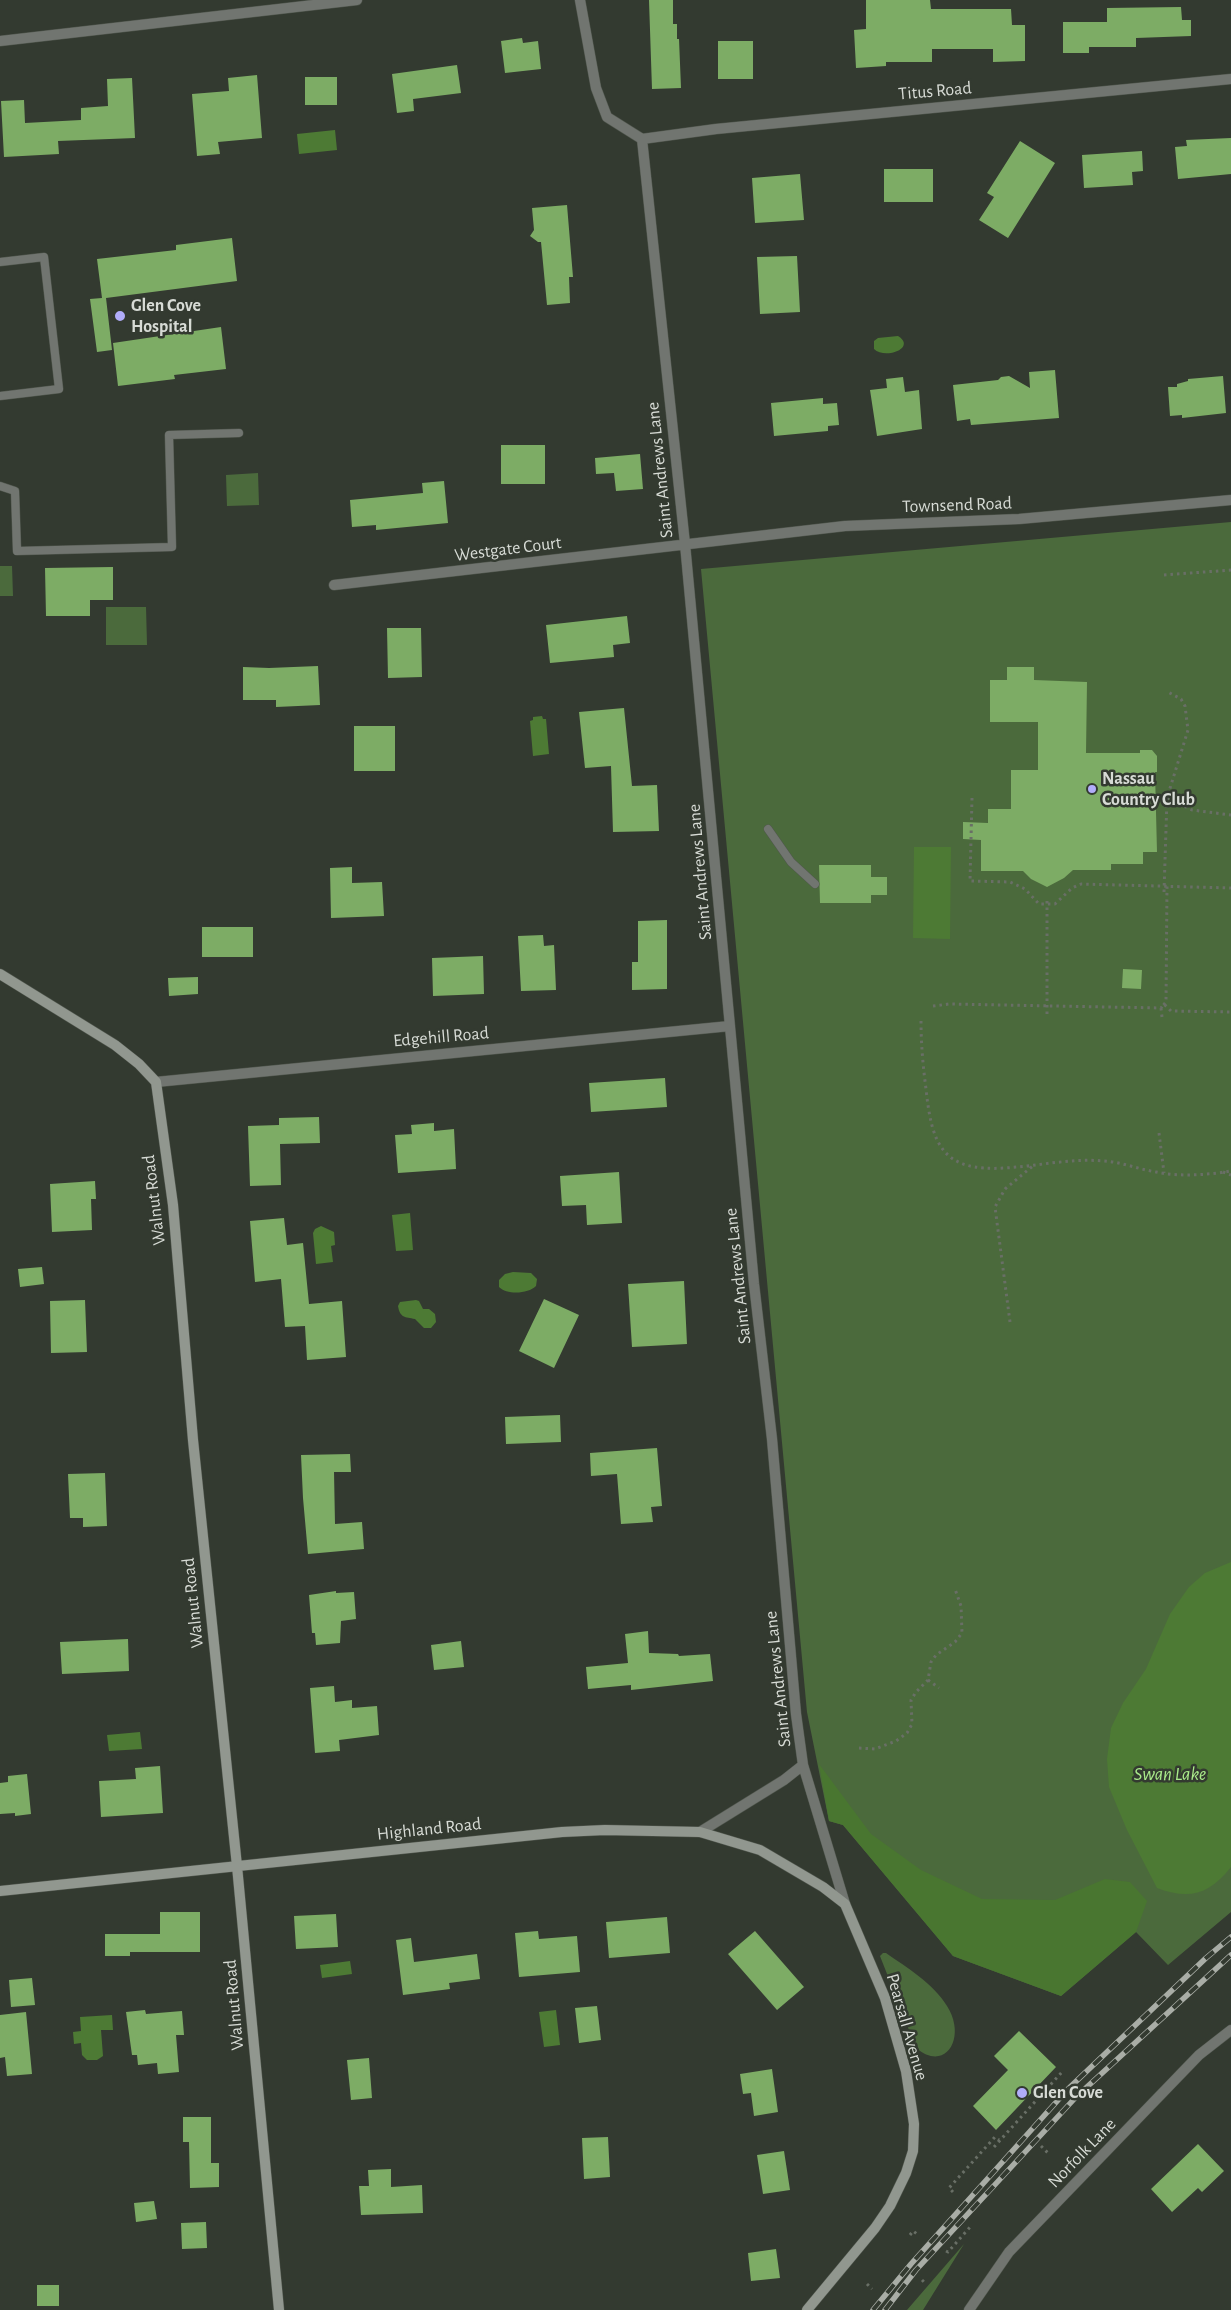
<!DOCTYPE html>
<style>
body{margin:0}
canvas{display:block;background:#333a30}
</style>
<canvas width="1231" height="2310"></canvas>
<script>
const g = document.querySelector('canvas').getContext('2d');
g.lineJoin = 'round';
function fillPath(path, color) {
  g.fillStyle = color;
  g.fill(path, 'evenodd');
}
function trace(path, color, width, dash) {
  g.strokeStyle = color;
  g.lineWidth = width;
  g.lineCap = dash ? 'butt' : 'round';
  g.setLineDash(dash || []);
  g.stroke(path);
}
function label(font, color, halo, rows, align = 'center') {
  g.font = font + ' "Alegreya Sans",sans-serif';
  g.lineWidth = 5;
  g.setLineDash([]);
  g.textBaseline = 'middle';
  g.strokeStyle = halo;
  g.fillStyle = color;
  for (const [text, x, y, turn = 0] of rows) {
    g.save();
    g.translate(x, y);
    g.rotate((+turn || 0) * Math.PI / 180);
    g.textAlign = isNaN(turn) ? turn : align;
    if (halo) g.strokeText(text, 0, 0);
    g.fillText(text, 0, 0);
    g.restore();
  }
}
const green = new Path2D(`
 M258,473L259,505L227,506L226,475Z
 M1231,522V1912L1168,1965L1136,1932L1061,1996L953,1956L843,1825L829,1821L807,1712L701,569Z
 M0,566H12L13,596H0Z
 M106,607H146L147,645H106Z
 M883,1953H886C906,1967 934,1984 947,2006C967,2037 946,2073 916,2048L880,1956Z
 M964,2244L923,2310H907Z`);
const forest = new Path2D(`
 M819,1764L871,1834L921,1870L982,1899L1055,1900L1105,1879L1130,1882L1147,1901L1136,1932L1061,1996L953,1956L843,1825L829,1821Z`);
const water = new Path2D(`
 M335,130L337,150L299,154L297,134Z
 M898,336C917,348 885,360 874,349V341L878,338Z
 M542,716L543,719H546L549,754L533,756L530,721L533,720V717Z
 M914,847H951L950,939L913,938Z
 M410,1213L413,1250L396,1251L392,1215Z
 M321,1226L334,1232L335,1245L331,1246L333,1262L316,1264L313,1233L315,1229Z
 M513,1272L531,1273L537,1279L536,1286C528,1294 507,1295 499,1287V1280L505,1274Z
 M416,1300L419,1301L423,1309H429L435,1314L436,1322L431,1328H424L415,1319C405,1317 400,1318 398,1306L400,1302Z
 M1231,1562V1867C1209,1895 1189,1900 1157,1888L1127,1830L1109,1787L1107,1759L1111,1728L1123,1703L1146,1669L1170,1614L1189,1587L1205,1573Z
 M140,1732L142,1749L109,1751L107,1735Z
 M350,1961L352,1974L322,1978L320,1965Z
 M556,2010L560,2045L544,2047L539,2012Z
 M112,2015L113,2030H101L103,2056L97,2060H87L82,2055L81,2043L74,2044L73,2032L81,2031L80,2017Z`);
const building = new Path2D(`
 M649,0H673V24H677V39H679L681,88L652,89Z
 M866,0H930L931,9H1011L1012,25H1025V61L993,62V49H932V62H886V66L856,68L854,30L866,29Z
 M1181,7L1182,20H1191V36L1136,38V47H1089V53H1063V22H1107V8Z
 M522,38L523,43L538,41L541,69L505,73L501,41Z
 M718,41H753V79H718Z
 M457,65L461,93L413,99L414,111L397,113L392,74Z
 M257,75L262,138L218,142L220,154L197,156L192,94L229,91L228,78Z
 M305,77H337V105H305Z
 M132,78L135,138L58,141L59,154L4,157L1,101L24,100L25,123L81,120V108L108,106L107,79Z
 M1231,138V174L1178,179L1175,147L1187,146L1186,140Z
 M1020,141L1055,163L1008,238L979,220L994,197L987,193Z
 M1142,151L1143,171L1132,172L1133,185L1084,188L1082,155Z
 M884,169H933V202H884Z
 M800,174L804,220L755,223L752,178Z
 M567,205L573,277H569L570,303L547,305L541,242H538L530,236L534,230L532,208Z
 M232,238L237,281L106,298L112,350L97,352L90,299L102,298L97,259L176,250V245Z
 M797,256L800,312L760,314L757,257Z
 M221,327L226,369L174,375L175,379L118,386L113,343Z
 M1055,370L1059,418L971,425L970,419L957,421L953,385L998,380L1001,377L1009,376L1030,388L1029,372Z
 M1223,376L1226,413L1182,418V415L1170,416L1168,387H1177V384L1188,381V379Z
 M903,377L905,392L919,390L922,429L877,436L870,390L887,388L886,379Z
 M823,398V404L837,403L839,425L828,426V431L774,436L771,403Z
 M501,445H545V484H501Z
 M640,454L643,489L616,491L614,473L596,474L595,458Z
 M444,481L448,523L376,530V525L352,527L350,500L423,493L422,483Z
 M113,567V600H90V616H46L45,568Z
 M627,616L630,643L613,645L614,657L550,663L546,625Z
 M387,628H421L422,677L388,678Z
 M318,666L320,705L276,707V700H243V667L269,668Z
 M1007,667H1034V680L1087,682L1086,753H1140V750H1152L1157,756V772H1155L1157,852H1143V864H1111V870H1073L1064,878L1047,887L1031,879L1023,871H981V840L963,839V822L988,823V809H1011V770H1038V722H990V680H1007Z
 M624,708L632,786L657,785L659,831L613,832L611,766L585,768L579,712Z
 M354,726H395V771H354Z
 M819,865H871V877H887V895H871V903H820Z
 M352,867V883L382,882L384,916L331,918L330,868Z
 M667,920V989L632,990V962H638V921Z
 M202,927H253V957H202Z
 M543,935L544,946L554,945L556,990L521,991L518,936Z
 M483,956L484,994L433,996L432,958Z
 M1123,969L1142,970L1141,989L1122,988Z
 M198,977V994L169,996L168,978Z
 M665,1078L667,1107L591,1112L589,1083Z
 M319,1117L320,1143L280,1144L281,1185L250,1186L248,1126L279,1125V1118Z
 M434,1123V1131L454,1129L456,1169L398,1173L395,1135L412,1134L411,1125Z
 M619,1172L622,1223L587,1225L586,1205L562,1206L560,1176Z
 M95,1181L96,1199H91L92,1230L52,1232L50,1184Z
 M284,1218L287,1245L303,1243L309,1304L342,1301L346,1357L307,1360L305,1326L285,1327L281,1279L255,1282L250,1221Z
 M42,1267L44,1284L20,1287L18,1269Z
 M684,1281L687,1344L632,1347L628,1284Z
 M544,1299L579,1315L554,1368L519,1351Z
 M85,1300L87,1352L51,1353L50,1301Z
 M560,1415L561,1442L506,1444L505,1417Z
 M657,1448L662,1506L651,1507L653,1522L621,1524L617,1474L591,1476L590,1453Z
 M350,1454L351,1472H334L335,1524L362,1522L364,1549L308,1554L303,1498L301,1455Z
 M105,1473L107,1526L83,1527V1518H70L68,1474Z
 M336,1591V1593L354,1592L356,1619L341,1621L340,1643L316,1645L315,1633H312L309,1595Z
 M648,1631L649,1653L678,1654L679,1656L710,1654L713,1681L631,1690V1685L588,1689L586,1667L628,1663L625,1634Z
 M128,1639L129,1671L62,1674L60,1642Z
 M461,1641L464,1667L434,1670L431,1645Z
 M334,1686L335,1702L352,1700V1708L377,1706L379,1735L339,1740L340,1751L315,1753L310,1688Z
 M160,1766L163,1813L101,1817L99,1781L136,1779L135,1768Z
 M27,1774L31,1814L15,1816V1813L0,1814V1783L8,1782V1776Z
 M160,1912H200V1952H130V1956H105V1934H160Z
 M336,1914L338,1947L296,1949L294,1916Z
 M667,1917L670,1953L609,1958L606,1922Z
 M538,1931L539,1939L577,1936L580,1972L519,1977L515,1933Z
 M755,1931L804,1987L777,2010L728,1954Z
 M411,1938L414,1962L477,1954L480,1979L449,1983L450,1989L403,1995L396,1940Z
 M32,1978L35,2005L11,2007L9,1980Z
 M597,2006L601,2040L579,2043L575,2008Z
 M145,2010L146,2014L182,2011L184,2035H176L179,2072L158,2074L157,2063L138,2065L137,2055H132L126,2012Z
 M26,2012L32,2074L7,2076L5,2057L0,2058V2015Z
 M1019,2031L1056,2067L996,2130L973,2106L1008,2070L994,2056Z
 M369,2058L372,2098L351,2100L347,2060Z
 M772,2069L778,2112L754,2116L751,2093L743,2094L740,2074Z
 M183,2117H211V2163H219V2187L190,2188L189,2142H183Z
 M608,2137L610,2177L584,2179L582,2138Z
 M1198,2144L1224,2171L1202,2192L1198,2188L1172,2212L1151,2189Z
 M784,2151L790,2190L763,2194L757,2155Z
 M391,2169V2187L422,2185L423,2213L361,2215L359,2186H369L368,2170Z
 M154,2201L157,2219L136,2222L134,2203Z
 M206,2222L207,2248L182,2249L181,2223Z
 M776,2249L780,2278L751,2281L748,2253Z
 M37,2285H59V2306H37Z`);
const path = new Path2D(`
 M1164,575L1231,570
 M972,798L970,881L1010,882L1025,889L1039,904H1055L1072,888L1081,884L1231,888
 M1167,798L1192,810L1231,815
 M1164,892L1167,798L1188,730L1185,706L1181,699L1166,691
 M933,1006L949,1004L1161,1008L1164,1004L1171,1011L1231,1012
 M1047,1014V899
 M1162,1017L1161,1008L1166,1002L1167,886
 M921,1021C921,1044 923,1066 926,1089C932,1145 942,1172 1005,1168C1038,1166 1071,1158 1104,1161C1121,1162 1138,1169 1156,1172C1180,1177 1207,1175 1231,1171
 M1159,1133L1164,1173
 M1223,1172L1231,1175
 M1010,1322L995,1207L1005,1189L1034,1165
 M928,1680L939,1688
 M859,1748L875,1749L896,1741L907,1733L912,1724L911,1700L916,1692L928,1680L931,1662L936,1655L955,1642L962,1633L961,1606L955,1589
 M1041,2146L1049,2154
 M994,2147L1062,2072
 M953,2192L949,2188L995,2137L999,2140
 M910,2235L913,2231L917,2234
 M946,2251L948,2252L971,2226
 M922,2280L924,2282
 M867,2284L872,2289`);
const lane = new Path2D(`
 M0,262L44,257L59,389L0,396
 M0,486L15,491L17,551L172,547L169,435L239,433
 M768,829L791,862L815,884`);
const street = new Path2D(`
 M580,0L596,88L607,117L642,139L685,544L754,1284L772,1439L796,1714L803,1765L845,1904
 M0,41L357,0
 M642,139L716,129L1231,79
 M334,585L845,526L1019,519L1231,500
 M156,1082L730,1026
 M700,1832L784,1780L803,1765
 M969,2310L1009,2252L1199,2055L1231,2030`);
const secondary = new Path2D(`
 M0,974L115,1045L139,1064L156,1082L173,1205L193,1440L237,1866L279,2310
 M0,1891L562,1832L605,1830L700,1832L760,1850L823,1887L845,1904L885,1998L906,2071L914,2124L913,2151L906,2173L890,2206L875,2228L807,2310`);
const rail = new Path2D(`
 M873,2310L911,2264L1068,2089L1206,1958L1231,1937
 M885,2310L916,2270L1076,2097L1231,1955`);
const markers = [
 [120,316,6,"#b1adfa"],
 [1092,789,5,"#b1adfa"],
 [1022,2093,6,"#b1adfa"]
];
const streetNames = [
 ["Titus Road",935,91,-5],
 ["Saint Andrews Lane",660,470,-96],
 ["Townsend Road",957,505,-2],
 ["Westgate Court",508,549,-7],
 ["Saint Andrews Lane",700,872,-95],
 ["Edgehill Road",441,1037,-5],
 ["Walnut Road",154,1200,-97],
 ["Saint Andrews Lane",738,1276,-96],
 ["Walnut Road",193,1603,-96],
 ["Saint Andrews Lane",778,1679,-96],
 ["Highland Road",429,1829,-6],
 ["Walnut Road",234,2005,-95],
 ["Pearsall Avenue",907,2027,74],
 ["Norfolk Lane",1082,2153,-46]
];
const poiNames = [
 ["Glen Cove",131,306],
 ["Hospital",131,327],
 ["Nassau",1102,779],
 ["Country Club",1102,800],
 ["Glen Cove",1033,2093]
];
const waterNames = [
 ["Swan Lake",1170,1774]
];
fillPath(green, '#4b6a3c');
fillPath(forest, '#497630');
fillPath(water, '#4d7a34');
fillPath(building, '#7dac65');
trace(lane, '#51574e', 9);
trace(street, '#51574e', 11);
trace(secondary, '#51574e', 11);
trace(path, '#696f66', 3, [2.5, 4]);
trace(lane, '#717570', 8);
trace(street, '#717570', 10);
trace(secondary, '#91978f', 10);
trace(rail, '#a9ada6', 5.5);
trace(rail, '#333a30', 4, [11]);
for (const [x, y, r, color] of markers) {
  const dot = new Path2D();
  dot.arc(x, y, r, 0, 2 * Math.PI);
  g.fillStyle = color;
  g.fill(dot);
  trace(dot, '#333a30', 2);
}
label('18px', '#d7dbd5', '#333a30', streetNames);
label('bold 18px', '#d7dbd5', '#333a30', poiNames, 'left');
label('italic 19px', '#aaeb8a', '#333a30', waterNames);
</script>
